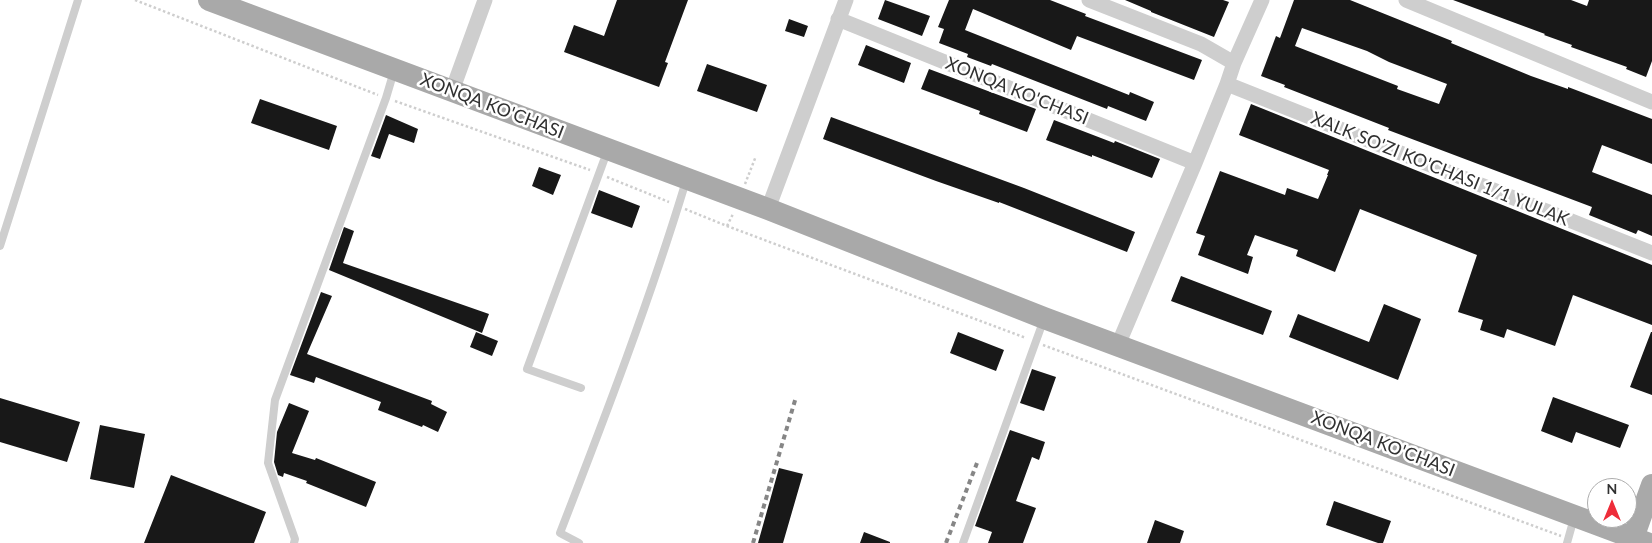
<!DOCTYPE html>
<style>
body{margin:0}
#map{position:relative;width:1652px;height:543px;overflow:hidden;background:#fff;font-family:Lato,sans-serif}
canvas{display:block}
.north{position:absolute;left:1587px;top:478px;width:50px;height:50px;box-sizing:border-box;background:#fff;border:1px solid #adadad;border-radius:50%;rotate:0deg;font-size:14px;font-weight:700;line-height:20px;text-align:center;color:#313131}
.north::after{content:'';display:block;margin:auto;width:18px;height:22px;background:#ee2d3a;clip-path:polygon(50% 0,100% 100%,50% 72%,0 100%)}
</style>
<div id="map">
<canvas width="1652" height="543"></canvas>
<div class="north">N</div>
</div>
<script>
const g = document.querySelector('canvas').getContext('2d');
g.lineJoin = 'round';
function fillPath(path, color) {
  g.fillStyle = color;
  g.fill(path, 'evenodd');
}
function trace(path, color, width, dash) {
  g.strokeStyle = color;
  g.lineWidth = width;
  g.lineCap = dash ? 'butt' : 'round';
  g.setLineDash(dash || []);
  g.stroke(path);
}
function label(font, color, halo, rows, align = 'center') {
  g.font = font + ' Lato,sans-serif';
  g.lineWidth = 5;
  g.setLineDash([]);
  g.textBaseline = 'middle';
  g.strokeStyle = halo;
  g.fillStyle = color;
  for (const [text, x, y, turn = 0] of rows) {
    g.save();
    g.translate(x, y);
    g.rotate((+turn || 0) * Math.PI / 180);
    g.textAlign = isNaN(turn) ? turn : align;
    if (halo) g.strokeText(text, 0, 0);
    g.fillText(text, 0, 0);
    g.restore();
  }
}
const building = new Path2D(`
 M617,0H688L665,62L668,63L659,87L564,52L574,25L604,36Z
 M885,0L930,16L922,36L878,19Z
 M949,0H1050L1086,14L1085,16L1202,60L1194,80L1077,36L1071,50L973,9L965,30L1129,95L1130,92L1154,102L1146,121L1108,106L1107,109L992,64L991,66L967,57L968,54L939,43L944,29L938,27Z
 M1125,0H1223L1229,2L1214,37L1151,12V11Z
 M1294,0H1350L1452,41L1451,43L1531,76L1568,89V87L1652,119V164L1602,145L1592,172L1652,195V236L1638,230L1636,234L1589,215L1592,207L1388,130L1389,128L1284,87L1285,85L1261,76L1276,36L1280,38ZM1302,28L1367,51L1389,62L1447,84L1439,104L1397,89L1398,86L1295,46Z
 M1453,0H1571L1587,6L1589,0H1652V61L1646,77L1626,69L1627,67L1571,47L1572,45L1544,35L1545,34Z
 M789,19L808,26L804,37L785,31Z
 M866,45L911,63L904,83L858,65Z
 M707,64L767,85L757,112L697,91Z
 M929,69L1036,109L1027,132L979,114L980,111L921,89Z
 M260,99L337,126L329,150L251,123Z
 M1251,104L1652,265V325L1573,295L1555,346L1507,329L1504,338L1480,330L1483,320L1458,312L1477,255L1360,209L1335,272L1296,256L1298,250L1255,235L1247,255L1253,257L1248,274L1198,255L1205,236L1196,233L1220,171L1285,195L1287,188L1318,199L1328,175H1327L1329,170L1239,135Z
 M386,115L418,129L414,143L389,134L380,159L371,156Z
 M831,117L1024,188L1135,232L1127,252L999,202V203L936,181L823,139Z
 M1054,120L1114,143L1115,141L1160,159L1152,178L1092,155V157L1046,140Z
 M539,167L561,175L553,195L532,186Z
 M599,190L640,206L632,228L591,213Z
 M344,227L354,231L343,263L489,314L482,333L329,270Z
 M1181,276L1272,311L1263,335L1171,301Z
 M321,292L332,296L307,354L432,401L431,404L447,412L438,432L423,425L422,427L378,410L381,402L316,377L314,383L290,375Z
 M1384,304L1421,319L1398,380L1289,337L1298,314L1369,342Z
 M476,332L498,341L492,356L470,347Z
 M958,332L1004,350L996,371L950,353Z
 M1651,332H1652V395L1630,387Z
 M1032,369L1056,377L1044,411L1020,403Z
 M1553,397L1629,425L1620,448L1576,432L1572,443L1541,431Z
 M0,398L80,422L67,462L0,442Z
 M289,403L309,411L292,453L315,460L316,458L376,482L366,507L306,483L307,481L284,473L283,477L278,475L274,462L277,432Z
 M100,425L145,434L134,488L90,479Z
 M1010,430L1045,442L1039,460L1032,457L1016,501L1036,508L1023,543H988L992,532L975,526Z
 M779,468L803,474L783,543H758Z
 M171,475L266,512L254,543H144Z
 M1334,501L1391,521L1383,543H1378L1326,525Z
 M1155,520L1184,531L1180,543H1147Z
 M864,532L890,542V543H860Z`);
const path = new Path2D(`
 M135,0L378,95
 M395,101L590,170
 M607,177L669,202
 M745,184L756,156
 M685,209L727,226L1026,338
 M727,226L733,214
 M1043,345L1561,536`);
const lane = new Path2D(`
 M0,246L78,0
 M581,388L527,369L607,152
 M294,543L295,539L268,463L275,400L386,98L394,71
 M579,543L560,533C605,417 650,300 686,181
 M963,543L1044,319
 M1567,543L1574,518`);
const street = new Path2D(`
 M1089,0L1201,44L1234,63
 M1406,0L1652,102
 M838,19L1195,163
 M1227,84L1652,253
 M452,91L485,0
 M768,209L846,0
 M1118,345L1195,163L1227,84L1234,63L1262,0`);
const primary = new Path2D(`
 M209,0L768,209L1044,318L1647,543
 M1633,538L1652,485`);
const rail = new Path2D(`
 M753,543L796,397
 M946,543L977,463`);
const streetNames = [
 ["XONQA KO'CHASI",1017,91,22],
 ["XONQA KO'CHASI",492,106,21],
 ["XALK SO'ZI KO'CHASI 1/1 YULAK",1440,169,22],
 ["XONQA KO'CHASI",1383,444,21]
];
fillPath(building, '#181818');
trace(path, '#cecece', 2.5, [2.5, 2.5]);
trace(lane, '#cecece', 8);
trace(street, '#cecece', 15);
trace(primary, '#a9a9a9', 22);
trace(rail, '#868686', 4, [5, 4]);
label('18px', '#313131', '#fff', streetNames);
</script>
